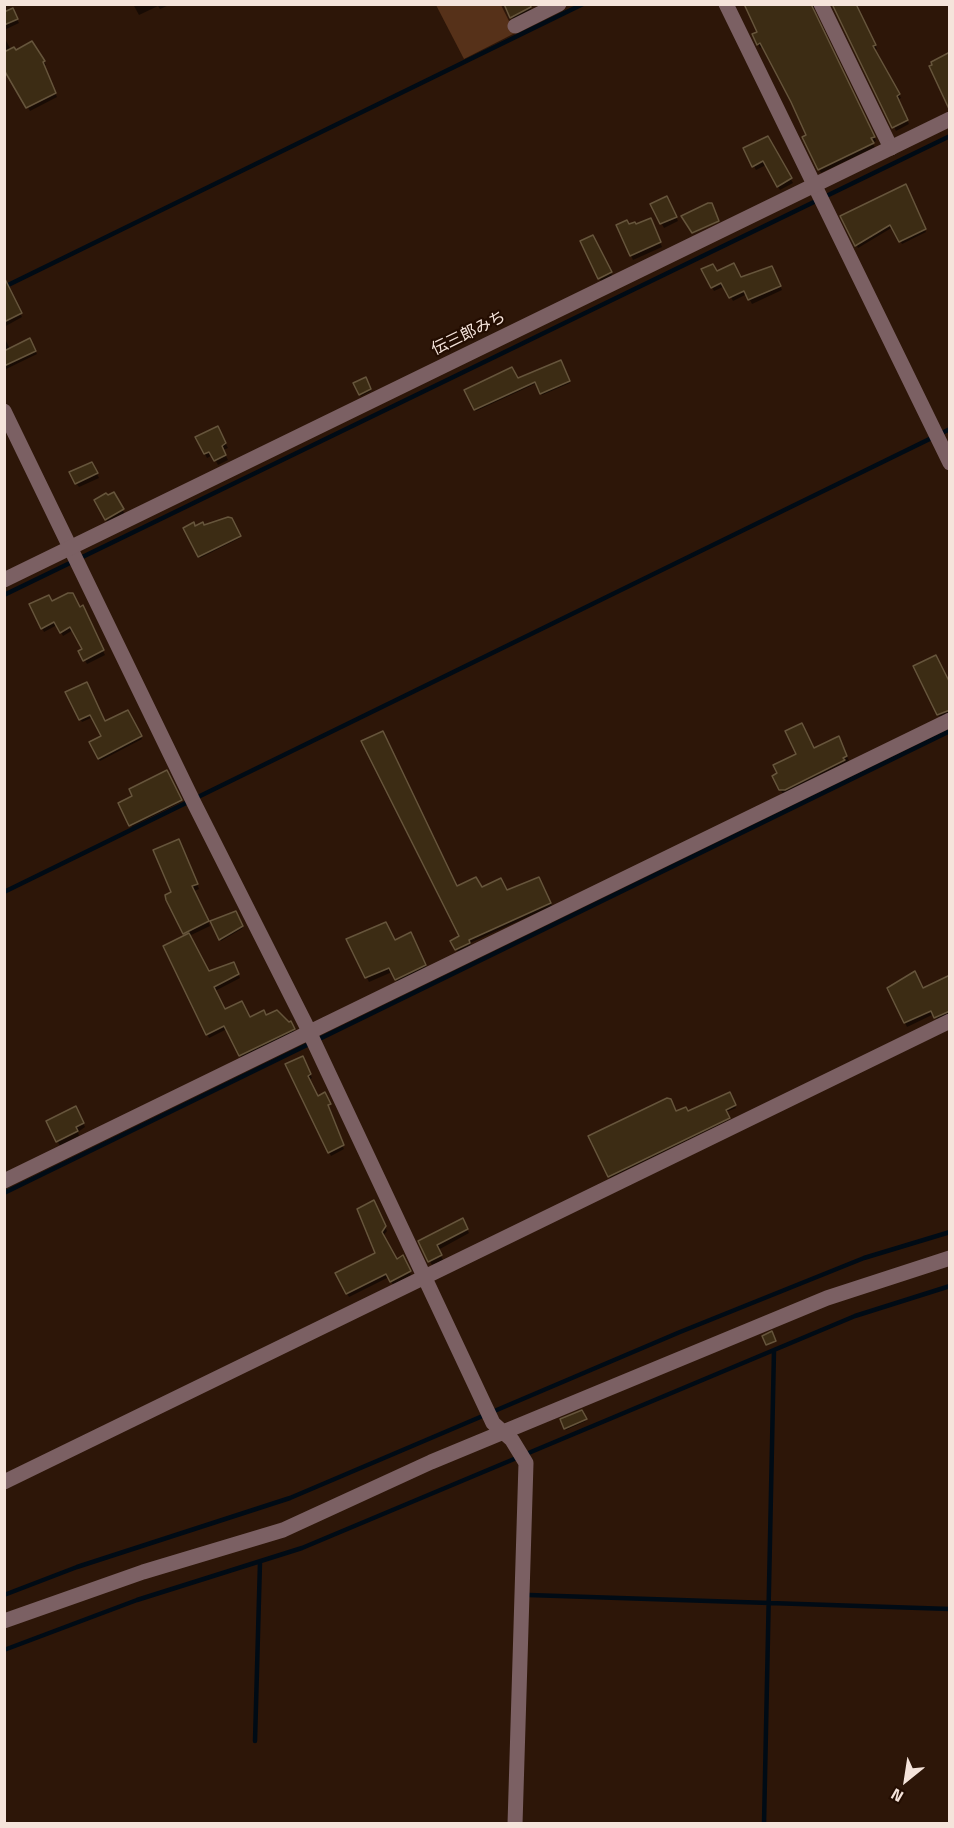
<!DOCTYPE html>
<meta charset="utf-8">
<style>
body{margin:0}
#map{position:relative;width:954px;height:1828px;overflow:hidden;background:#2d1608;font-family:"Titillium Web",sans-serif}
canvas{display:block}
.frame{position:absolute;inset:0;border:6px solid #f5e4db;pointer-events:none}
.north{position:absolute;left:876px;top:1750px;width:60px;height:60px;-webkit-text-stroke:4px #230d01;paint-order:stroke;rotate:210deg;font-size:16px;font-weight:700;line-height:24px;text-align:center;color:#f5e4db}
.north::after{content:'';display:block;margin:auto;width:21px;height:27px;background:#f5e4db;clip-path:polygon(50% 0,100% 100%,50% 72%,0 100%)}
</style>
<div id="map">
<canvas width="954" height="1828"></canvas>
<div class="frame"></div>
<div class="north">N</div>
</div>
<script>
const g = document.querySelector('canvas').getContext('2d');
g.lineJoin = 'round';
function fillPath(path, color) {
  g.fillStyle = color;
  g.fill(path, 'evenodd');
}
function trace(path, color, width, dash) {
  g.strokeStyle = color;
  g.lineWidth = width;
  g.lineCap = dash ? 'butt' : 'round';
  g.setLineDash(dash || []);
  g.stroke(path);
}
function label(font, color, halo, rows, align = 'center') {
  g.font = font + ' "Titillium Web","Noto Sans JP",sans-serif';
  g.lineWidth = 4.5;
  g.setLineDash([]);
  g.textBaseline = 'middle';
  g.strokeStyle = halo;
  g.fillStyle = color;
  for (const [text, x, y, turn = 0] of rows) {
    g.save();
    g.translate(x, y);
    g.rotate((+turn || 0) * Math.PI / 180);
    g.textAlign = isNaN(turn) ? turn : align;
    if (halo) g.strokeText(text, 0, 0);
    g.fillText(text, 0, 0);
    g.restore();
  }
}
const green = new Path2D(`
 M436,5H501L515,33L464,59Z`);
const shadow = new Path2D(`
 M133,4H168L169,5L160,9L158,6L139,15Z
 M505,4H529L532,11L514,21Z
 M773,4H815L814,14L876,141L872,143L875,147L821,173L804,138L808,136L764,46L760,48L754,35L759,32Z
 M834,4H854L877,49L874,50L901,98L897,100L909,124L896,131Z
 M12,10L19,23L4,30V14Z
 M4,37L11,50L15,52L32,43L46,65L43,66L57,97L30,111L4,65Z
 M768,138L793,183L780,190L766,165L756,170L745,149Z
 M907,189L926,232L902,244L893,227L858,248L842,216Z
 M669,202L678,221L664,228L652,205Z
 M711,205L719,221L694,233L683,216Z
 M652,224L662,247L633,260L618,226Z
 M593,237L613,277L602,282L599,278Z
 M703,270L740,279L774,272L782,290L752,304L747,294L733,301L725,286L714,291Z
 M11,293L22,317L4,327V297Z
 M4,337L10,349L29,340L37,354L4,370Z
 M560,361L570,383L542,395L537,383L476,411L466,391L517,380Z
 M365,379L371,391L361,396L355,384Z
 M217,428L228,448L223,450L228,460L218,465L213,455L207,458L197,438Z
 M94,468L99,478L79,487L76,483Z
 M113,494L125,514L108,523L96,501Z
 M231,519L240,538L200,558L185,528Z
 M51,603L84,611L105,655L87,664L80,652L84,650L73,630L63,636L57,625L44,632L31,605Z
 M915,667L950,682V715L941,719Z
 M67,693L105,722L127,711L142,739L100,761L91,743L103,736L93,717L82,722Z
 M839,738L849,761L783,794L780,789L798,754Z
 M166,772L181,802L132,827L120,803L134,797Z
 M181,845L199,889L194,891L210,926L189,936L208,973L235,967L240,978L215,991L225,1011L250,1019L265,1017L290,1023L295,1032L242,1058L227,1029L209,1038L165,947L186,936L168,899L173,892Z
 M538,879L552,906L470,943L471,946L458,952L452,941L461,937L457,888L506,892Z
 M235,913L243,928L221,941L212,921Z
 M413,938L427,969L398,983L392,972L369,982L348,940L395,942Z
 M950,977V1017L938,1021L934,1014L907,1027L889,989H923Z
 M302,1058L312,1078L308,1080L317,1098H326L337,1126L334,1128L344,1149L331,1156L329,1152Z
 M729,1094L736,1108L726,1112L729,1120L610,1178L590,1137L676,1113H687Z
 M76,1108L85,1127L78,1132L79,1136L60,1146L48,1122Z
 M373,1202L387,1231L383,1236L396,1260L403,1257L411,1275L393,1285L389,1277L349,1297L337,1274L377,1253Z
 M462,1220L469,1233L438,1250L443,1260L432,1265L420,1242Z
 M582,1412L586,1421L566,1430L562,1420Z`);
const stream = new Path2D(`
 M4,287L583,4
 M4,595L950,136
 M200,796L950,429
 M4,892L186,803
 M4,1193L950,731
 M4,1595L77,1567L290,1498L680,1332L864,1258L950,1232
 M529,1595L950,1609
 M4,1650L137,1600L302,1548L855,1316L950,1286
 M255,1741L260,1562
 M764,1824L774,1350`);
const building = new Path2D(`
 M504,4H530L531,7L510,18Z
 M744,4H811L875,137L871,138L874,143L818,170L802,137L806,135L791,102L760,43L757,45L752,34L757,32Z
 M832,4H856L876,45L873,46L900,94L897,96L908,120L892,128Z
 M13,8L18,19L4,25V12Z
 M32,41L45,61L43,62L56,93L26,108L4,70V52L14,47L16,50Z
 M950,52V109H949L929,66L932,65L931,62Z
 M768,136L792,178L777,187L763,161L752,167L743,148Z
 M906,184L926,229L899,242L890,225L855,246L840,216Z
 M667,196L677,217L660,224L650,204Z
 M708,203H712L719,221L692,233L681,216Z
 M651,218L661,242L630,256L616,225L627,220L629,224L635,222L636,224Z
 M593,235L612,272L598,279L580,241Z
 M734,263L741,277L772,266L781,286L748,300L744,291L729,298L721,283L711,288L701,269L713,264L717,271Z
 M4,277L22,313L4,322Z
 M30,338L36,351L4,366V351Z
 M561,360L570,381L540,394L535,382L474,410L464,390L512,367L518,378Z
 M366,377L371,389L359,395L353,383Z
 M218,426L226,443L222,446L226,455L214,461L209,452L204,454L195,437Z
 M92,462L98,473L75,484L69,472Z
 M114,492L124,509L105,520L94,500L106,493L108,495Z
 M228,517L232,518L241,536L198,557L183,528L194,522L195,526L203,522L204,525Z
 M68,593H73L80,607L83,605L104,650L83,661L78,651L82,649L70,627L60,633L54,622L41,629L29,604L49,595L52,601Z
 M936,655L950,683V710L937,715L913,666Z
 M87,682L105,721L128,710L142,736L98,759L89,742L101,736L90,715L79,720L65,692Z
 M802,723L814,748L839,736L847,756L843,758L845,760L785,790H779L772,776L777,773L773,765L796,754L785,731Z
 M383,731L457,886L476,877L482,887L501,878L507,890L539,877L551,903L469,940L470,943L455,950L450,941L459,936L361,741Z
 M167,770L182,800L129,826L118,803L132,796L129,789Z
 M179,839L198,884L192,886L209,921L183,934L166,900L165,895L171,892L153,850Z
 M236,911L243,926L219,940L210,921Z
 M386,922L395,940L411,932L426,965L395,980L389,968L365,978L346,939Z
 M189,933L209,971L234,962L239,974L214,987L225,1009L242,1001L250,1017L264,1010L266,1015L277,1010L289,1022L291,1021L295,1029L239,1056L224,1026L206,1035L163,946Z
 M915,971L923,988L950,975V1011L934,1018L931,1011L904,1023L887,988Z
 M303,1056L311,1074L308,1076L318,1096L325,1092L331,1104L328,1105L344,1145L328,1153L285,1064Z
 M730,1092L736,1105L726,1110L730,1118L608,1177L588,1136L667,1098L671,1099L676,1111L686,1107L688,1111Z
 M76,1106L84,1123L76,1127L78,1131L56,1142L46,1121Z
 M374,1200L386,1226L382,1232L397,1259L403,1255L411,1271L390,1282L386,1274L346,1294L335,1273L375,1253L357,1209Z
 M463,1218L468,1229L437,1245L442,1255L428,1262L418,1241Z
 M772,1331L776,1341L766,1345L762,1336Z
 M582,1410L587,1419L564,1429L560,1419Z`);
const minor = new Path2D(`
 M726,4L950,463
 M821,4L891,148
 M515,26L559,4
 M4,411L194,803L305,1023L493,1423L512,1440L526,1463L515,1824
 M4,1181L950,720
 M4,1482L950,1021
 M4,1621L143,1572L283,1530L431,1462L827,1298L950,1258`);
const tertiary = new Path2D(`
 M4,580L950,119`);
const streetNames = [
 ["伝三郎みち",469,334,-26]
];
fillPath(green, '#563119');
fillPath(shadow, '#0007');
trace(stream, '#000b15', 4.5);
fillPath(building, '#3c2c14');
trace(building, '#66553c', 1.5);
trace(minor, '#7b6063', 15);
trace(tertiary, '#7b6063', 15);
label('16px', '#f5e4db', '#230d01', streetNames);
</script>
